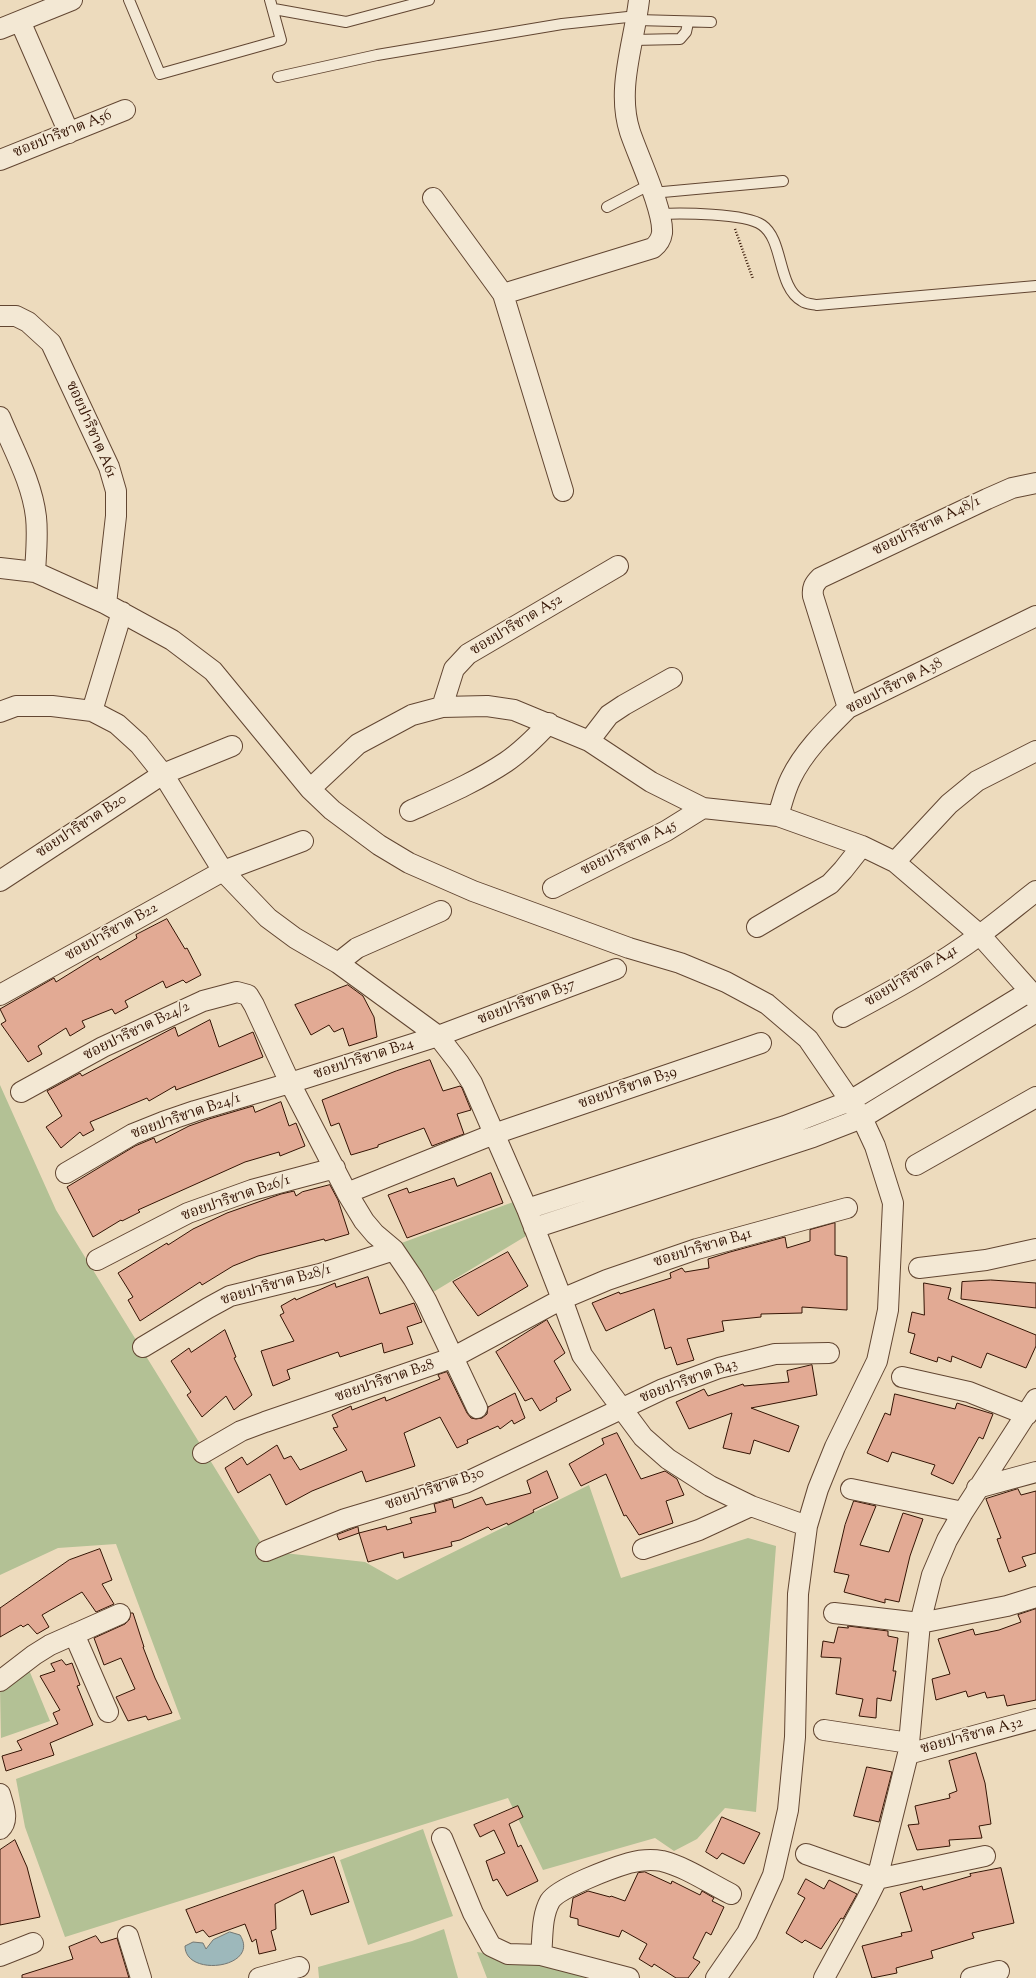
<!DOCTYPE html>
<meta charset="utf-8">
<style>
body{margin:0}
canvas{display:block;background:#eddbbd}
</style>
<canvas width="1036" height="1978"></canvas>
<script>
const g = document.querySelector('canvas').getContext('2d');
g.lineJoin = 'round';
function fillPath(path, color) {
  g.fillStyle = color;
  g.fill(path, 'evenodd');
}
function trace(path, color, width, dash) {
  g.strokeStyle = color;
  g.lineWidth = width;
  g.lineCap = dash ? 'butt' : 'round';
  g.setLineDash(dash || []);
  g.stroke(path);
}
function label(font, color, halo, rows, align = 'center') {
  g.font = font + ' "Sorts Mill Goudy","Noto Serif Thai",serif';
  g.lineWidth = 3.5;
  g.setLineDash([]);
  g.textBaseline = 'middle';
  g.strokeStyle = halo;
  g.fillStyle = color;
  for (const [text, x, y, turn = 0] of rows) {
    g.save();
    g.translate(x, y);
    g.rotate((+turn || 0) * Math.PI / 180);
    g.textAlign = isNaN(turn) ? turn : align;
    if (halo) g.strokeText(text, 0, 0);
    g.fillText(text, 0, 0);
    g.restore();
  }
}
const green = new Path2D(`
 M0,1085L56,1210L266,1551L365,1562L397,1580L589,1485L621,1578L748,1538L776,1546L756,1812L725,1808L697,1839L674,1851L655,1838L543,1870L508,1798L65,1937L25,1827L16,1779L181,1719L116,1544L58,1548L0,1575Z
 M516,1201L526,1236L430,1294L396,1245Z
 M27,1665L50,1721L1,1738L0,1687Z
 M423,1829L453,1916L368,1945L340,1860Z
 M444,1929L458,1978H319L318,1967L412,1941Z
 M477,1952L519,1958L605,1978H487Z`);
const water = new Path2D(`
 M230,1932L240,1935C261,1968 185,1978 185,1946L193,1942L203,1943L206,1949L213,1940Z`);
const building = new Path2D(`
 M167,919L185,949L187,948L201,975L186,983L183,980L166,988L163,981L125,1001L128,1007L115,1014L112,1009L82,1021L85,1027L70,1036L66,1028L38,1046L42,1054L28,1062L1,1024L6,1021L0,1009L54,978L56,982L98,956L100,960L137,938L136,935Z
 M348,985L363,996L374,1017L377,1037L349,1046L343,1028L334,1032L329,1025L311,1035L295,1005Z
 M210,1020L219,1047L253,1032L263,1057L176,1090L175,1086L149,1101L147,1098L90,1122L94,1130L83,1136L80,1132L61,1148L46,1127L62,1116L47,1091L80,1073L82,1076L175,1027L178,1036Z
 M430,1060L443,1091L460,1086L462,1088L471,1110L457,1114L464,1134L432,1146L424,1128L378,1145V1147L351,1155L339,1123L331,1126L322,1100L396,1071Z
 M281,1102L289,1126L296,1123L305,1146L280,1156L279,1152L245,1162L138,1210L140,1212L122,1221L121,1220L93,1237L67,1187L135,1146L154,1138L156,1143L189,1126L209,1119L253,1106L255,1112Z
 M491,1173L503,1203L407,1238L388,1195L407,1188L409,1193L454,1178L457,1186Z
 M330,1185L338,1200L349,1234L325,1241L324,1239L258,1256L233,1266L202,1285L200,1282L140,1321L128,1300L133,1297L118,1273L167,1243L168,1245L193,1229L227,1213L281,1194L294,1191L296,1196L302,1192Z
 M835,1223V1255L847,1257V1310L802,1307V1313L761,1314V1317L722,1321L724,1331L687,1339L694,1360L677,1365L671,1347L665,1349L654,1309L606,1331L592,1303L619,1292L620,1294L671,1278L670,1273L682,1268L685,1272L709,1268L708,1259L730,1252L785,1237L787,1248L810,1241V1230Z
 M508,1252L528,1286L478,1316L453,1282Z
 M368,1277L380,1314L414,1303L422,1322L407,1327L413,1344L384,1353L382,1343L340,1357L338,1352L287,1370L290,1379L273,1386L261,1351L294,1341L280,1315L284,1313L281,1306L295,1298L296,1300L335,1283L336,1287Z
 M991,1280L1036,1283V1308L961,1299L962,1282Z
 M924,1283L951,1288L948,1299L1036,1335V1346L1026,1368L987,1353L981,1368L952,1356L951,1362L938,1357L937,1362L910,1353L915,1334L908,1332L912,1312L924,1315Z
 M547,1320L565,1353L554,1361L571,1390L556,1398L557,1401L540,1411L532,1398L525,1401L496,1352Z
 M225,1330L236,1357L234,1358L252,1395L234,1410L226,1396L202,1417L187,1395L191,1392L171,1361L189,1348L191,1352Z
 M812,1365L817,1395L751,1408L799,1426L789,1452L754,1440L750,1454L723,1448L732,1413L689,1429L676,1402L704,1389L708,1396L743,1384L744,1386L789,1382L787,1371Z
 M447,1372L467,1413L471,1418L476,1419L482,1418L487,1414L488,1407L515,1393L525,1418L514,1424L512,1420L500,1429L498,1426L467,1440L468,1443L457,1448L440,1417L404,1433L415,1466L366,1482L362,1471L312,1491L286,1505L270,1474L238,1493L225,1468L242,1457L247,1465L277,1445L284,1459L291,1456L300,1470L347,1450L333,1428L338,1427L332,1415L351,1406L352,1410L385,1397L386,1401L440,1379L438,1375Z
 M895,1394L955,1409L957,1403L993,1414L983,1439L979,1437L953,1484L931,1474L935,1465L892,1452L888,1462L867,1453L885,1413L890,1415Z
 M617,1433L641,1479L665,1471L677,1479L684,1495L666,1501L673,1523L639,1535L626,1515L624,1516L606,1474L581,1486L569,1464L604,1444L602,1439Z
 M547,1471L558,1498L533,1510L534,1512L508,1525L507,1523L491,1530L488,1527L460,1540L451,1542L452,1546L404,1558L403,1552L368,1562L359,1533L386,1526L387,1530L412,1523L410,1518L436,1512L434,1504L452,1499L454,1508L482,1497L486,1505L531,1493L527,1481Z
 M1018,1489L1021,1495L1036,1491V1553L1022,1557L1026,1566L1009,1572L997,1539L1001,1538L986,1499Z
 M854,1501L876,1506L860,1545L889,1552L903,1513L923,1519L910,1556L899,1602L885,1599V1603L844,1592L849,1575L834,1572L845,1525Z
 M358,1527L359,1533L339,1540L337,1535Z
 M100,1549L112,1580L102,1584L114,1604L96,1612L82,1592L42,1615L49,1627L37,1634L28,1624L23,1627L21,1625L0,1637V1608L69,1560Z
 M1036,1609V1700L1007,1706L1004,1695L987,1698L985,1692L968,1697L966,1691L936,1700L932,1679L950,1674L938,1639L973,1629L975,1635L999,1630L1021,1622L1018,1615Z
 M131,1613H133L144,1647H143L155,1678L172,1713L148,1720L146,1716L128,1721L116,1697L135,1689L121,1658L104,1665L94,1638L125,1624L129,1620Z
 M848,1626L888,1631V1636L898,1638L893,1671H896L891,1701L877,1698L876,1718L859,1716L863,1699L836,1694L841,1658L821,1657L823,1641L834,1643L838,1627L848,1628Z
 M62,1660L66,1665L72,1663L80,1685L77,1686L93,1725L50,1743L54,1755L6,1771L2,1756L22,1750L17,1741L58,1724L53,1713L60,1710L40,1676L55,1671L51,1664Z
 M976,1753L985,1783L991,1824L979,1826L982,1838L949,1840L950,1846L917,1850L908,1825L919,1824L915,1806L950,1798L949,1794L957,1791L949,1761Z
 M867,1767L892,1772L879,1822L854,1816Z
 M518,1806L523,1817L509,1824L518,1847L521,1845L538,1881L507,1896L497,1879L493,1881L486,1861L505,1853L494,1830L480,1837L474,1825Z
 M722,1817L760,1833L744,1864L722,1853L717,1859L706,1852Z
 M15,1840L27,1867L40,1917L0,1925V1850Z
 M334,1857L349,1902L311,1915L303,1890L275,1904L276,1929L271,1931L276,1950L259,1954L256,1939L252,1942L245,1924L209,1937L203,1930L196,1933L186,1910Z
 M1001,1868L1014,1923L972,1933L974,1938L931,1951L933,1958L896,1968L897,1973L872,1978L862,1946L902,1936L901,1933L912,1931L900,1893L922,1886L923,1890L971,1876L970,1874Z
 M645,1872L671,1884L672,1881L700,1895L702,1891L714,1898L712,1901L724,1907L711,1935L706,1932L693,1958L700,1962L688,1978H676L654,1964L652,1967L639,1959L647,1944L622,1930L619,1937L578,1925V1919L570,1917L573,1898L588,1891L610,1897L611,1896L625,1901L638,1873Z
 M806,1879L824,1889L829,1880L857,1894L843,1919L841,1918L821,1949L805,1940L802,1943L786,1933L805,1898L798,1894Z
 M96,1936L101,1943L117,1938L129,1978H22V1975L73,1959L69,1947Z`);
const path = new Path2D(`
 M735,229L753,279`);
const service = new Path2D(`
 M129,0L160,74L281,40L270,0
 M274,9L346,22L429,0
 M637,20L711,22
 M633,40L680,39L686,32L688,23
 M278,77L377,55L562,24L637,16
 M652,193L783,181
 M607,207L649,185
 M659,214C681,213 745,213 762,225C784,240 777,287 802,301C806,304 812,304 817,305L1036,286`);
const minor = new Path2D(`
 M20,21L69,133
 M0,29L72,0
 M0,160L125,110
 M433,198L503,294L563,491
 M503,294L653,248C658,244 661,240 662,233C664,211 638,156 630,132C616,89 634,44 639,0
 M0,316H16L28,322L51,343L109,467L116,491V516L106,604
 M0,417C13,449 32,482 36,517C38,535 36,554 35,572
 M0,568L35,572L106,604L172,640L213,671L310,789L332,810L379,845L409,863L473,891L629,948L680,963L726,982L767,1004L808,1039L862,1118L875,1146L893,1203L888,1310L877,1361L835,1447L818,1489L807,1526L798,1594L795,1737L788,1810L773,1875L747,1933L716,1978
 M442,707L454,669L468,654L618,566
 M848,708L813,596C812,588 814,584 820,578L987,499L1012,488L1036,483
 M92,711L122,612
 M0,712L16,706H52L92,711L117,724L139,744L163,774L223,871L268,918L295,938L338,963L438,1036L459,1063L472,1083L527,1209L562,1299L582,1355L643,1437L668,1459L710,1486L751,1506L807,1526
 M589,741L609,715L624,705L672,678
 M310,789L358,744L412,715L442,707L487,706L514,710L589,741L651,782L703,808L778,816L862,846L895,862L980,935L1030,991L1036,1000
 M410,811C443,796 476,782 506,762C522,751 536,737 549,723
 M778,816C782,803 785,790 791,778C804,751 827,729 848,708L1036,616
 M895,862L949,804L977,781L1036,751
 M0,881L163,774L232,746
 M553,888L666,831L703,808
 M757,927L830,884L843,870L862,846
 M338,963L357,948L441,911
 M0,995L223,871L303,841
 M843,1017C890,992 938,966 981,934C1000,920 1018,905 1036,891
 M21,1092L103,1047L203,1001L237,992L248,995L254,1005L290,1083L347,1193L364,1221L375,1234L394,1250L413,1278L426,1300L477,1408
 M916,1165L1036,1097
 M66,1173L133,1134L163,1122L195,1111L290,1083L438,1036L616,969
 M347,1193L494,1134L761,1043
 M527,1209L785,1126L850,1101L1030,991
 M534,1228L813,1137L862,1118L1036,1012
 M97,1260L188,1213L252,1190L335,1168
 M919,1268L986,1260L1036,1249
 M143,1347L208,1308L230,1296L320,1274L394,1250
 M902,1377L969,1392L1027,1415
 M203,1453L241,1431L265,1422L452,1358L562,1299L607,1280L697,1249L847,1208
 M977,1488L1036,1472
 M851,1489L963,1512
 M643,1549L699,1530L751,1506
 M266,1551L345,1519L465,1483L663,1389L719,1368L775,1354L829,1353
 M834,1613L920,1623L1007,1606L1036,1597
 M74,1634L108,1712
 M0,1681L34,1655L50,1645L120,1614
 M824,1730L909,1743
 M908,1754L1036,1719
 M0,1794C3,1805 10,1820 0,1829
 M442,1838L473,1913L491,1946L508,1954L541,1955L629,1978
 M806,1854L877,1879L985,1856
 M128,1936L141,1978
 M541,1955C543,1938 541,1917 550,1901C558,1888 612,1868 629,1863C640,1860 651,1859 662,1861C686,1867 709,1883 731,1894
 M0,1956L33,1943
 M259,1978L299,1967
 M824,1978L866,1901L877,1879L908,1754L920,1623L932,1575L947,1540L963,1512L1036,1399
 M971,1978L999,1971`);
const streetNames = [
 ["ซอยปาริชาต A56",63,135,-22],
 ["ซอยปาริชาต A61",90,430,66],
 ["ซอยปาริชาต A48/1",927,527,-26],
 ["ซอยปาริชาต A52",517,626,-31],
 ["ซอยปาริชาต A38",895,687,-27],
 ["ซอยปาริชาต B20",82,827,-33],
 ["ซอยปาริชาต A45",629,849,-27],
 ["ซอยปาริชาต B22",112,933,-29],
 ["ซอยปาริชาต A41",912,977,-31],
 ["ซอยปาริชาต B37",527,1003,-21],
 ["ซอยปาริชาต B24/2",137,1032,-26],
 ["ซอยปาริชาต B24",364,1060,-18],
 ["ซอยปาริชาต B39",628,1089,-19],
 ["ซอยปาริชาต B24/1",186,1117,-19],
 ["ซอยปาริชาต B26/1",236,1199,-19],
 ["ซอยปาริชาต B41",703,1249,-17],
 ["ซอยปาริชาต B28/1",276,1286,-16],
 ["ซอยปาริชาต B28",385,1382,-19],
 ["ซอยปาริชาต B43",689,1382,-20],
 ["ซอยปาริชาต B30",435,1490,-19],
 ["ซอยปาริชาต A32",972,1737,-15]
];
fillPath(green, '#b3c195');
fillPath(water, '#9db8bb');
trace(water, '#737672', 1);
fillPath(building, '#e2aa94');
trace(building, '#341404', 1);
trace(service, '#624632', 12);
trace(minor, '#624632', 22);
trace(path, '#341404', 2.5, [1, 2]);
trace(service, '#f3e8d4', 10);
trace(minor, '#f3e8d4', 20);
label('15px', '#341404', '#f3e8d4', streetNames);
</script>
